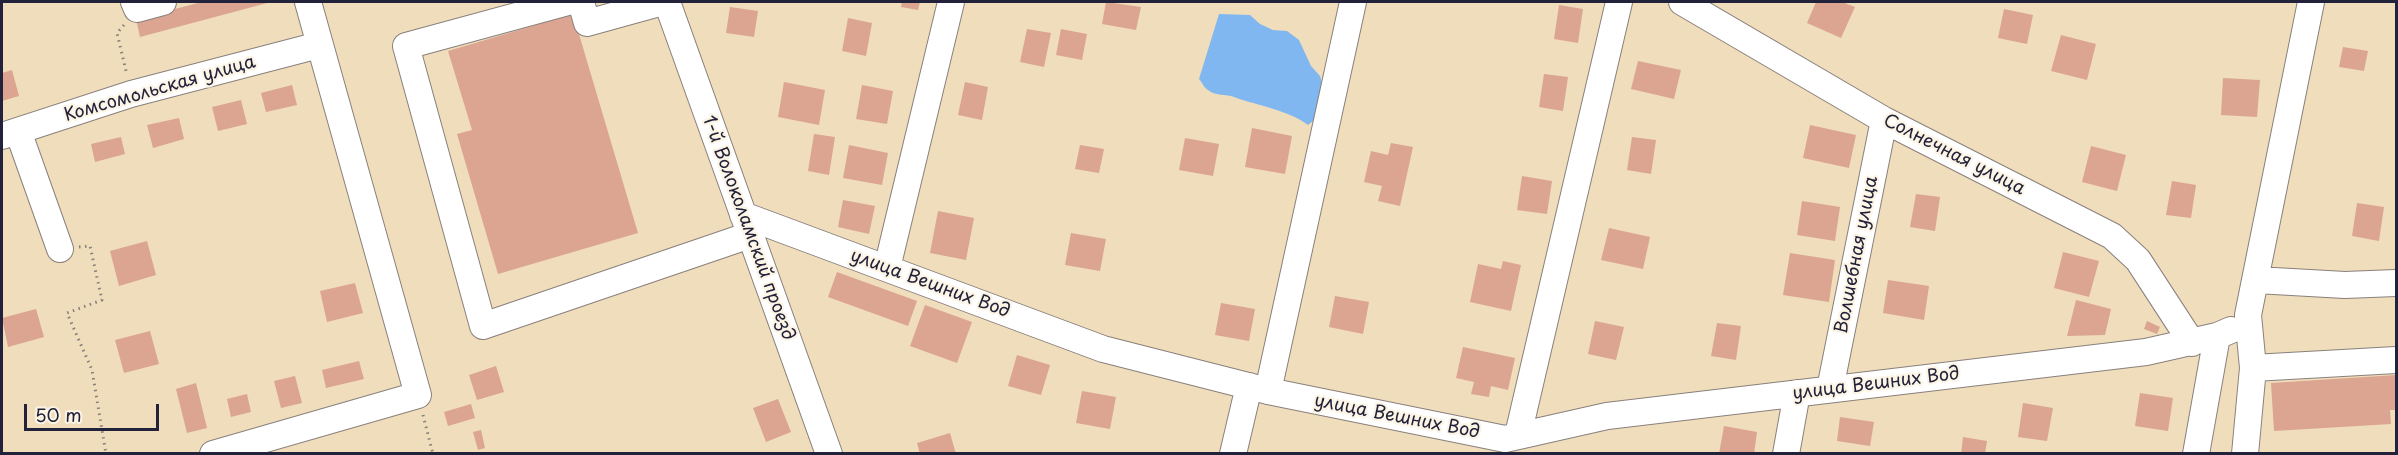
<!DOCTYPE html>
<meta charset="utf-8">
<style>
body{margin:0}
#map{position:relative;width:2398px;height:455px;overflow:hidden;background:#f0ddbc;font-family:"Playpen Sans",sans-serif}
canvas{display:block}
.frame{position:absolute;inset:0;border:3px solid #22223b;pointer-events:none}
.scale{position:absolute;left:24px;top:404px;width:135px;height:27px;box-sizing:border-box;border:3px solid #22223b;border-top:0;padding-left:8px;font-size:18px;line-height:21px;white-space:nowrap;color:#22223b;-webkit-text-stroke:4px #fcf5e5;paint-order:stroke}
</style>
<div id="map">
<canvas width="2398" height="455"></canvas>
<div class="frame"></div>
<div class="scale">50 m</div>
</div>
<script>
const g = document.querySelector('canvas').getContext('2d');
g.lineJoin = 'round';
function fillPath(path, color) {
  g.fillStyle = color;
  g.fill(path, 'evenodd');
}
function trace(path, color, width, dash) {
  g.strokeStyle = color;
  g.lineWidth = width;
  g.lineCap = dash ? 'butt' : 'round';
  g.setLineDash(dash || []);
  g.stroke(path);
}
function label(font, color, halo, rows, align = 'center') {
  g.font = font + ' "Playpen Sans",sans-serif';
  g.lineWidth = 4.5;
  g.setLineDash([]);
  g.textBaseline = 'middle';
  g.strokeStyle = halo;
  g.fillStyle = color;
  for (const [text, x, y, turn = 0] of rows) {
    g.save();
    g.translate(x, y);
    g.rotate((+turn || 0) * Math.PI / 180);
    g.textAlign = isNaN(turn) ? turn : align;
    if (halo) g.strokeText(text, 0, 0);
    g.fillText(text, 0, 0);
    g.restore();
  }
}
const water = new Path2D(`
 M1219,14L1250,15L1260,24L1273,30L1287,31L1299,40L1311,66L1320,76L1324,90L1318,117L1308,125C1288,110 1259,106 1234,97C1226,94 1215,96 1208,90C1204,88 1202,82 1199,79Z`);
const building = new Path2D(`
 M202,2H271L140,37L136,19Z
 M902,2H920L918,10L901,7Z
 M1106,2L1141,7L1136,30L1102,24Z
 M1816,2H1842L1855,7L1841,38L1807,23Z
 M1559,5L1583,9L1578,43L1554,39Z
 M730,7L758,11L754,37L726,33Z
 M2004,9L2033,15L2027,44L1998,38Z
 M573,14L638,233L498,274L457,134L472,130L448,51Z
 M848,18L872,23L866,56L842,51Z
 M1027,29L1051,33L1044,67L1020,62Z
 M1061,29L1087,34L1082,60L1056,55Z
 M2061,35L2096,44L2087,80L2051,71Z
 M2343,47L2368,51L2364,71L2339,67Z
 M1638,61L1681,70L1674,99L1631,89Z
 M12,70L19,96L2,101V73Z
 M1544,74L1568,77L1563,111L1539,107Z
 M2223,78L2260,80L2257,117L2221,115Z
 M784,82L825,90L819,125L778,117Z
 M965,82L988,87L982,120L958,115Z
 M292,85L297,105L266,112L261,93Z
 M862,85L893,91L887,124L856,119Z
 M241,100L247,124L218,131L212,107Z
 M179,118L184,139L153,148L147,125Z
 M1810,125L1856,135L1849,168L1803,158Z
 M1252,128L1292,136L1285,174L1245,167Z
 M814,134L835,137L829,175L808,171Z
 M121,137L125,154L95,162L91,144Z
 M1632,137L1656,140L1651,174L1627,170Z
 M1185,138L1219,144L1213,176L1179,170Z
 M1391,143L1413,147L1400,206L1378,201L1382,186L1364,182L1371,151L1388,155Z
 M849,145L888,153L882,185L843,178Z
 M1080,145L1104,149L1099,173L1075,169Z
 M2091,146L2126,155L2117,191L2082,182Z
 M1522,176L1552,181L1547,214L1517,210Z
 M2172,181L2196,185L2191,218L2166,215Z
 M1916,194L1940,197L1935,231L1910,227Z
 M843,200L875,206L869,234L838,227Z
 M1802,201L1840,207L1835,241L1797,235Z
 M2357,203L2384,207L2379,241L2352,236Z
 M938,211L974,218L966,260L930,253Z
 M1609,228L1650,237L1643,269L1601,260Z
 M1071,233L1106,239L1100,271L1065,265Z
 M147,241L156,275L119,286L110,251Z
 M2063,252L2099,261L2089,297L2054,288Z
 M1790,253L1835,260L1829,302L1783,295Z
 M1503,261L1521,265L1511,311L1470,302L1478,264L1501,269Z
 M837,272L917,301L908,326L828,297Z
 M1888,280L1929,286L1924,320L1883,313Z
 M355,283L363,313L327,322L320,291Z
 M1335,296L1369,302L1363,334L1329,327Z
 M2076,300L2111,309L2105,335L2067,336Z
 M1221,303L1255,309L1249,341L1215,335Z
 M925,305L972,322L957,363L910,346Z
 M36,309L44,337L8,347L2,318Z
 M1595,321L1624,327L1616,360L1588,354Z
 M2147,321L2160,327L2157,334L2144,329Z
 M1717,323L1741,326L1736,360L1711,356Z
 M150,331L159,364L124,373L115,340Z
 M1463,347L1515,358L1508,390L1491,386L1489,397L1471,394L1474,382L1456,378Z
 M1017,355L1050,365L1041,395L1008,386Z
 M359,361L364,379L326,388L322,370Z
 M496,366L504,392L477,400L469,375Z
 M2396,375V410H2390L2391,424L2274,431L2271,383Z
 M295,376L302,403L281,408L274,381Z
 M196,383L207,428L187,433L176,389Z
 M1082,391L1116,397L1110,429L1076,423Z
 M2140,393L2173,398L2168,431L2135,426Z
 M247,394L251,412L231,417L227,399Z
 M778,399L791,432L766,442L753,408Z
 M2023,403L2053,408L2047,441L2018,437Z
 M471,404L475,418L448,426L444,412Z
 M1840,417L1874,422L1870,446L1837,441Z
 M1724,426L1757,432L1754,454H1719Z
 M481,430L485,448L478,450L473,432Z
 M950,433L956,454H920L917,443Z
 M1963,437L1987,441L1985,454H1961Z`);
const path = new Path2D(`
 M124,25L117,33L127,75
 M79,247L90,246L102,300L67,313L92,370L106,454
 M423,415L433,454`);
const minor = new Path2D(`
 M134,2L137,9L163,2
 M568,2L406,46L483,326L750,235
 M581,2L587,23L663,2
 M667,2L829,454
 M1682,2L1884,120L2112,236L2138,260L2192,343
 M18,131L60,249
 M2,136L131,94L319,45
 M743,215L1103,349L1268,391L1505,439L1607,416L2146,352L2217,336
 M887,268L951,2
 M2256,280L2345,285L2396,283
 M2253,368L2396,360
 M1830,389L1884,120
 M1268,391L1353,2
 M1518,435L1619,2
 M213,454L418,395L308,2
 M1233,454L1249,386
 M1786,454L1797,393
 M2196,454L2217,336L2231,330
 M2245,454L2253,368L2248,315L2311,2`);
const streetNames = [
 ["Комсомольская улица",160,89,-16],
 ["Солнечная улица",1954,155,27],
 ["1-й Волоколамский проезд",748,228,70],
 ["Волшебная улица",1857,255,-79],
 ["улица Вешних Вод",930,284,20],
 ["улица Вешних Вод",1876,384,-7],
 ["улица Вешних Вод",1397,417,11]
];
fillPath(water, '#80b7f0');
fillPath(building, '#dba592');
trace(minor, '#89807c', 28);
trace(path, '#89807c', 3, [1.5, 4.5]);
trace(minor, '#fff', 26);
label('18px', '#22223b', '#fcf5e5', streetNames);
</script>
